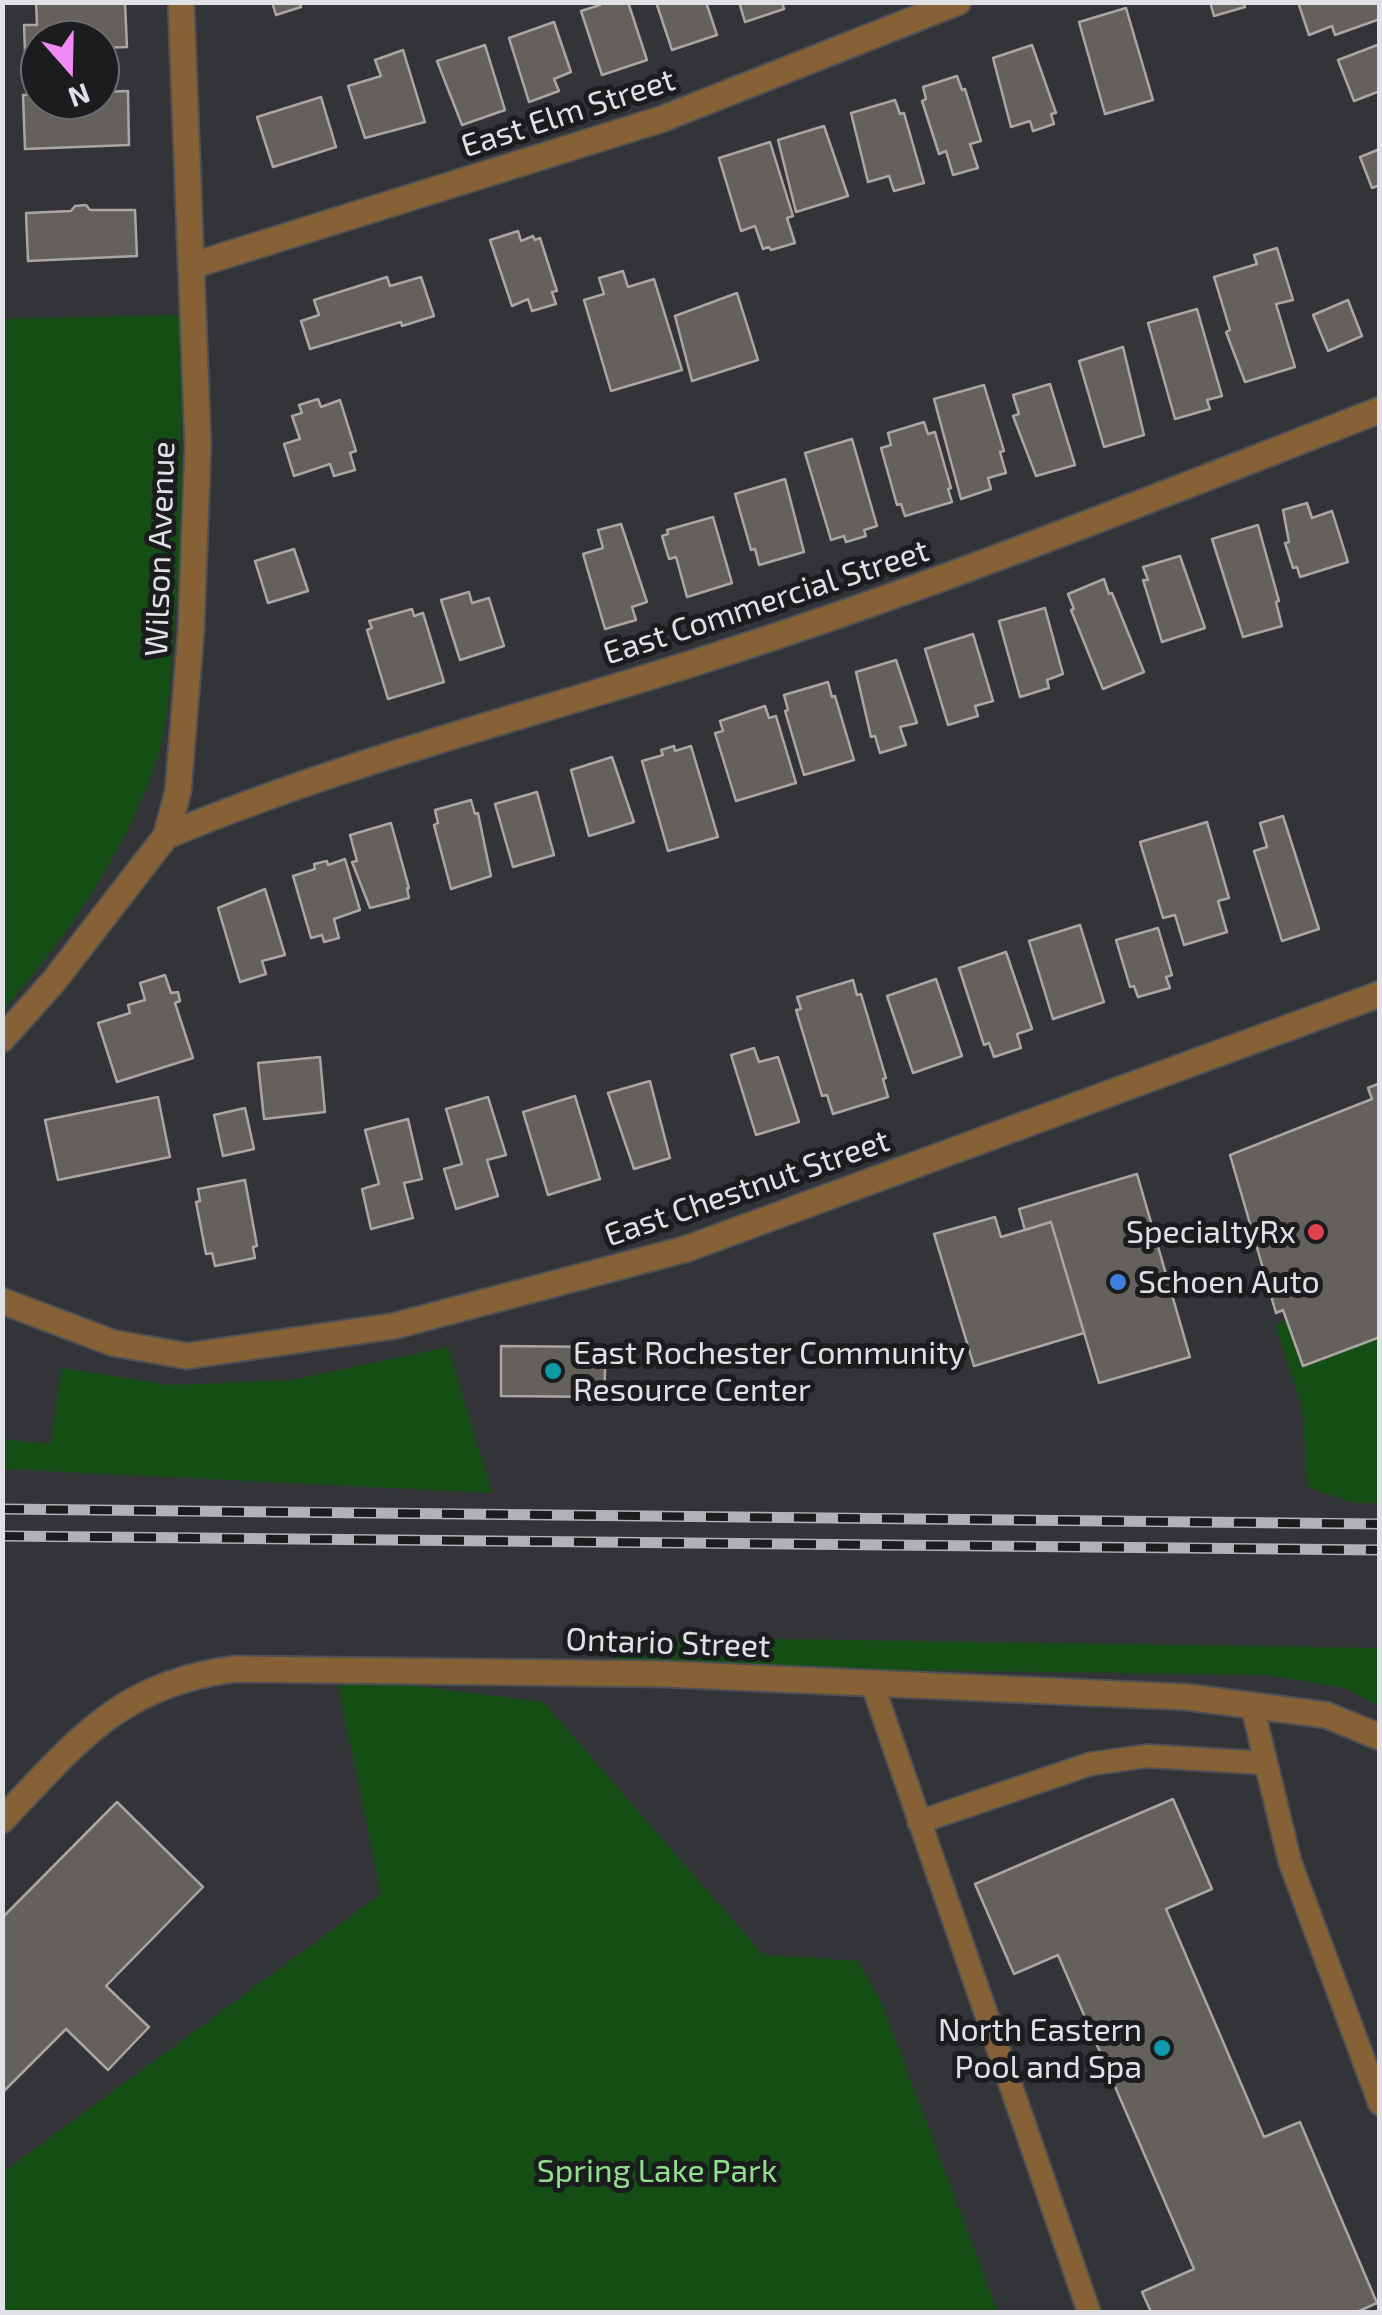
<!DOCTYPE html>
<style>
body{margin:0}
#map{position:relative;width:1382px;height:2315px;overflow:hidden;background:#323438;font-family:"Exo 2",sans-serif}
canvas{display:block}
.frame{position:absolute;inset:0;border:5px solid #e0e1e4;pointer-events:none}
.north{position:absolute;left:20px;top:20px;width:100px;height:100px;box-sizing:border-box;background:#1b1c1e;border:2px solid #6a6b6d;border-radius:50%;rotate:160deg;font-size:28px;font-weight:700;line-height:40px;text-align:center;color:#e0e1e4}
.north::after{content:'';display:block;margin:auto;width:35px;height:45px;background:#f08bf5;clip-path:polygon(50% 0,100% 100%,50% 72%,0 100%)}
</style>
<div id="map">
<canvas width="1382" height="2315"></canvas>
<div class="frame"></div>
<div class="north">N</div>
</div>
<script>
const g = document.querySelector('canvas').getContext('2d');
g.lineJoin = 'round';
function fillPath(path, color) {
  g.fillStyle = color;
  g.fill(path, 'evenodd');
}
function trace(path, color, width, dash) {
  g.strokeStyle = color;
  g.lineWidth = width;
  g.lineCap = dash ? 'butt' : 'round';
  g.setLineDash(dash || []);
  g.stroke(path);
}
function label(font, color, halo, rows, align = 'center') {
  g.font = font + ' "Exo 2",sans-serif';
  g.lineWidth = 10;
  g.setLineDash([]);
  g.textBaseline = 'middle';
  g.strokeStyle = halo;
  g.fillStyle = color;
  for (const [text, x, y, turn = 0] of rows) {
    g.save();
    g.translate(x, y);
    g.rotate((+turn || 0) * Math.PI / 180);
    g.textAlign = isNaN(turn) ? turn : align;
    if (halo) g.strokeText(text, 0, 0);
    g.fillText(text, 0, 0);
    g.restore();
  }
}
const green = new Path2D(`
 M180,315C181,427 184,540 173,651C169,688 168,729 155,765C123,855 66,939 3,1010V319Z
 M1287,1320L1303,1365L1379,1337V1503H1354L1310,1488L1307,1481L1302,1406L1275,1325Z
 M448,1347L492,1493L3,1469V1439L50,1444L62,1368L170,1385L292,1380Z
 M587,1636L1379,1648V1706L1345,1688L1268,1675L670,1667C637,1663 609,1663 587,1636Z
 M337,1681L392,1683L543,1702L763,1955L858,1961L881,2002L998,2312H3L2,2173L381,1894Z`);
const building = new Path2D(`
 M36,2H125L127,47L100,48V40H40V51L25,52L24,25H37Z
 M272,2H299L301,7L276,15Z
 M600,2H628L647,60L602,75L581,11L600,5Z
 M656,2H706L717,35L672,50Z
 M739,2H782L784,9L745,22Z
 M1210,2H1243L1245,7L1214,16Z
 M1298,2H1380V19L1335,35L1332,26L1309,35Z
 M1126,8L1153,100L1105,114L1079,22Z
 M554,22L571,72L554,79L559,91L529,102L509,38Z
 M1380,44V91L1354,101L1338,60Z
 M485,45L505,110L462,125L437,61Z
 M1032,45L1056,113L1051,114L1054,124L1033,131L1030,121L1011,127L993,58Z
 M403,50L425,122L365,138L348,86L381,76L375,60Z
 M957,76L962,90L965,89L981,141L970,144L978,168L953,175L946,151L939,154L922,101L926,99L923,87Z
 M128,91L129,145L25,149L23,95L40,94V100H100V92Z
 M321,97L336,147L273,167L257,117Z
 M895,100L900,114L904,113L924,183L894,191L889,176L868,182L851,113Z
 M824,126L848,196L796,212L778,140Z
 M770,142L793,216L787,218L795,243L771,250L769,247L763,249L755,226L741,231L719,158Z
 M1380,149V185L1372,188L1360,157Z
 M86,205L90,210H135L137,256L28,261L26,213L71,211L75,206Z
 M518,231L521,241L533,236L535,240L540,238L557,291L552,292L556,304L532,311L528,299L512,306L490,240Z
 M1277,248L1293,300L1276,304L1295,367L1245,382L1226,332L1230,330L1214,277L1257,264L1254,255Z
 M623,271L628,287L654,279L682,370L611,391L584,300L604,294L599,278Z
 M387,277L390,286L421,277L434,316L402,326L401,322L310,349L301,321L319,315L314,300Z
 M737,293L758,360L692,381L675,316Z
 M1348,300L1362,336L1328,351L1313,315Z
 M1197,309L1222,396L1207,400L1210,409L1175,419L1148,323Z
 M1123,347L1144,435L1104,447L1079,361Z
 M1050,384L1075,465L1036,476L1013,416L1019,414L1013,395Z
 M984,385L1004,451L1000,452L1006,473L988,478L991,489L961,499L934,399Z
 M318,399L321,407L340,400L356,451L350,453L355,470L334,476L330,464L294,476L284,444L300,439L292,416L302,413L299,405Z
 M924,422L928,434L935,432L951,488L948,489L952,502L905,516L901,504L897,505L881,448L891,445L888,433Z
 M852,439L877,526L864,530L866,536L846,542L844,536L831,540L805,453Z
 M785,479L804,552L759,565L755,549L751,550L735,494Z
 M1307,503L1312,518L1332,511L1348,562L1300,577L1297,567L1293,568L1285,543L1289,542L1283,510Z
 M713,517L732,583L687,597L676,557L669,559L662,536L668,534L667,530Z
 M621,524L647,602L632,607L636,620L605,629L583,554L603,548L598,530Z
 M1258,525L1279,601L1276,602L1282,626L1243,637L1212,539Z
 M294,549L308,591L268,603L255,561Z
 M1180,556L1205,628L1162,642L1143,580H1148L1143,567Z
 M1104,579L1109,594L1112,593L1144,672L1103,689L1071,610L1074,609L1068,594Z
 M469,592L472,603L489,598L504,646L460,660L441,600Z
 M1045,608L1063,674L1047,680L1049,688L1020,697L999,621Z
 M412,609L414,616L423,613L444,682L388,699L367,630L372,628L369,621Z
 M973,634L993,701L975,706L978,716L948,725L925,649Z
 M896,660L917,723L900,727L906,745L880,753L875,736L871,737L856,672Z
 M828,682L832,697L835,696L854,760L804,775L785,711L788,710L784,695Z
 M765,706L769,718L776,716L796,783L736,801L715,733L723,731L720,721Z
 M674,746L675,751L691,746L718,837L668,851L642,761L663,755L661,750Z
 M612,757L634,822L589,836L571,770Z
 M537,792L554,855L513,867L495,804Z
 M471,800L475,814L478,813L491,876L451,889L434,825L438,823L435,810Z
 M1283,816L1319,929L1282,941L1254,851L1267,847L1260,823Z
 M1207,822L1229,898L1218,901L1227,932L1184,945L1175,915L1163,918L1140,842Z
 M391,823L409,888H407L409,898L370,908L352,862L357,861L350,835Z
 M345,859L360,910L334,919L339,938L324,942L322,935L311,938L293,876L315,869L314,864L327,861L328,865Z
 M265,889L285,955L262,961L266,974L240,982L218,908Z
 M1080,925L1104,1002L1053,1019L1029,941Z
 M1158,928L1172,975L1166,977L1170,988L1138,997L1134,986L1130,987L1116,940Z
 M1006,952L1032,1029L1017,1034L1021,1048L994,1057L989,1043L984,1045L959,968Z
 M165,975L171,993L178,992L180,1001L175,1003L193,1058L117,1082L98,1023L130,1013L128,1005L145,1000L140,983Z
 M936,979L962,1056L913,1073L887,996Z
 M853,980L857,995L861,994L886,1078L883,1079L888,1097L833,1114L827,1095L822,1096L796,1010L801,1009L797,997Z
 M754,1048L759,1062L778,1057L799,1122L756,1135L731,1055Z
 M320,1057L325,1112L264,1119L258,1063Z
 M650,1081L670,1158L634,1169L608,1093Z
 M1380,1083V1337L1303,1366L1283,1310L1276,1313L1230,1155L1372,1099L1368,1088Z
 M575,1096L600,1179L548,1195L523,1112Z
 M158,1097L170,1157L58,1180L45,1120Z
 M488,1097L506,1155L487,1160L498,1196L456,1209L444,1169L462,1164L446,1109Z
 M245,1108L254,1149L223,1156L214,1115Z
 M408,1119L422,1179L404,1183L413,1218L371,1229L362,1189L379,1184L365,1130Z
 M1137,1174L1190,1357L1099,1383L1051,1222L1025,1230L1019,1209Z
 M245,1180L257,1246L253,1247L255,1258L215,1266L212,1253L206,1254L196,1202L200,1201L198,1189Z
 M995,1217L1001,1237L1051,1222L1084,1333L974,1366L934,1234Z
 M501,1346L606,1347L604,1397L501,1396Z
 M1173,1799L1212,1889L1166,1909L1264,2137L1300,2122L1377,2303L1357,2312H1151L1142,2292L1194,2269L1058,1955L1014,1974L975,1884Z
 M117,1802L203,1887L106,1986L149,2027L108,2070L66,2029L2,2093V1918Z`);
const service = new Path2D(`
 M872,1683L1089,2312
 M1252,1705L1290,1862L1380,2104
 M919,1822L1090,1764L1147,1756L1266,1763`);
const minor = new Path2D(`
 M191,266L662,119L958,2
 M166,836C350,759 545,712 734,650C953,579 1166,493 1380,410
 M2,1039L54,981L166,836L178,792L191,631L198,445L181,2
 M2,1301L113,1343L187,1356L394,1326L686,1249L1380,994
 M2,1820C77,1741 121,1683 235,1669L664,1674L1186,1697L1326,1715L1380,1737`);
const rail = new Path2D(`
 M2,1509L1380,1524
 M2,1536L1380,1550`);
const markers = [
 [1316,1232,10,"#e0444e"],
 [1118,1282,10,"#3f7fe0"],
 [553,1371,10,"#0f9aa8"],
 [1162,2048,10,"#0f9aa8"]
];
const streetNames = [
 ["East Elm Street",568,113,-18],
 ["Wilson Avenue",160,549,-88],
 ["East Commercial Street",766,602,-18],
 ["East Chestnut Street",747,1188,-19],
 ["Ontario Street",668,1643,2]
];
const poiNames = [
 ["SpecialtyRx",1296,1232],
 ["Schoen Auto",1138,1282,"left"],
 ["East Rochester Community",573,1353,"left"],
 ["Resource Center",573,1390,"left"],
 ["North Eastern",1142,2030],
 ["Pool and Spa",1142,2067]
];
const parkNames = [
 ["Spring Lake Park",657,2171]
];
fillPath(green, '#154e14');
fillPath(building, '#64605c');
trace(building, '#aba6a3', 2.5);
trace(service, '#4e5054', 26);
trace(minor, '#4e5054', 29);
trace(service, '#866135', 22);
trace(minor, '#866135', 25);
trace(rail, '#b1b2b5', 11);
trace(rail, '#1b1c1e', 8, [22]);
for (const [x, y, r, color] of markers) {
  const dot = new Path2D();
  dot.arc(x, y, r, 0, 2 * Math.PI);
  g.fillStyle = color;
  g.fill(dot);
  trace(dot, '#1b1c1e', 4);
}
label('32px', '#e0e1e4', '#1b1c1e', streetNames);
label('32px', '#e0e1e4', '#1b1c1e', poiNames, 'right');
label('32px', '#91e18c', '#1b1c1e', parkNames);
</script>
